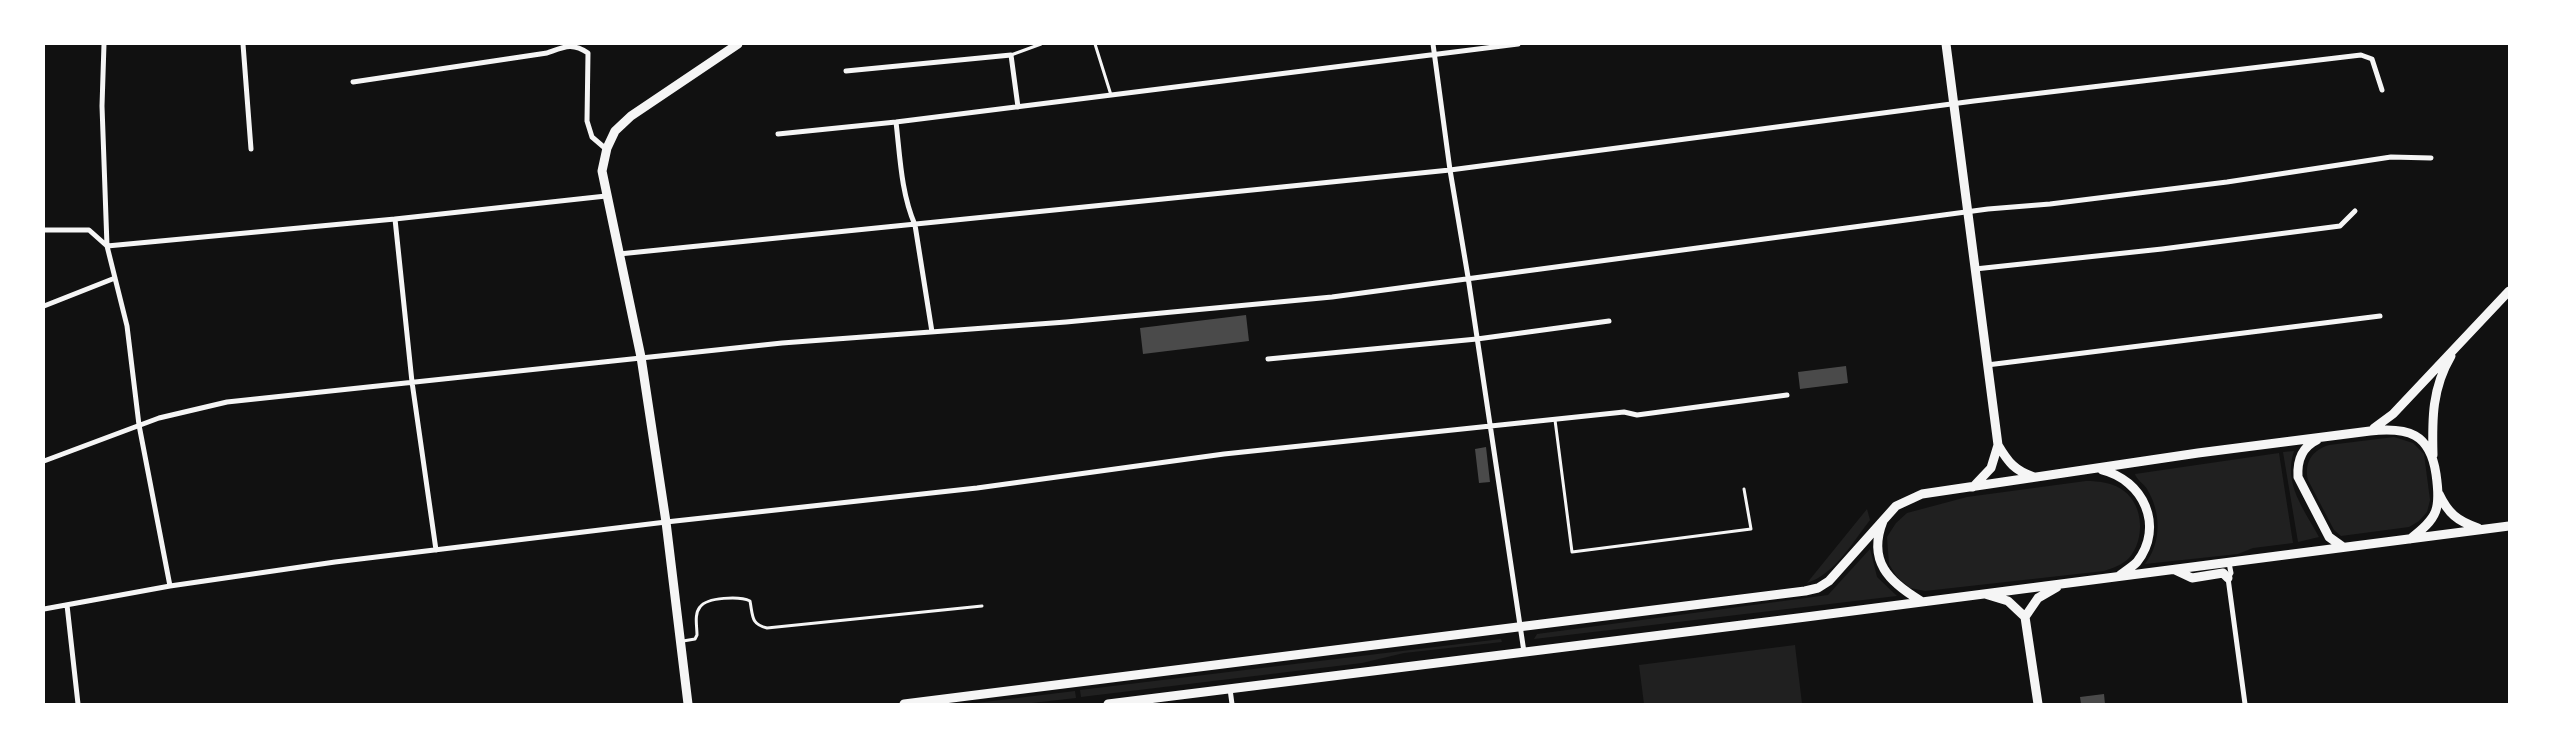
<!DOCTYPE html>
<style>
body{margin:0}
#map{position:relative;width:2553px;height:748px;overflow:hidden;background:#111;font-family:Commissioner,sans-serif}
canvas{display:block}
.frame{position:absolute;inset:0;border:45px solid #fff;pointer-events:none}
</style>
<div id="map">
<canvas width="2553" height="748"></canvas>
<div class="frame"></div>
</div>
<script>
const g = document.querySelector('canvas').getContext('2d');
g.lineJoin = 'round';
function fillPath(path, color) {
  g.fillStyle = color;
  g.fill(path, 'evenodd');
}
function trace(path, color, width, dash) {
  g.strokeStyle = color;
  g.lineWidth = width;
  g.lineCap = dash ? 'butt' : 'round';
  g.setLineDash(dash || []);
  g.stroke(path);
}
const green = new Path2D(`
 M2394,437L2413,443L2424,454L2430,500L2427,512L2419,521L2409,527L2341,536L2334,530L2308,480C2304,463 2312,450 2329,445Z
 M2294,451C2283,484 2304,509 2319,537L2298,542L2283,452Z
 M2279,453L2293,543L2253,548L2238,554L2145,564C2162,542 2161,512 2147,489C2143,483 2136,479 2135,474Z
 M2086,481C2099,481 2114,483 2124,491C2144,506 2145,540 2129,558C2122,565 2113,568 2104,571L1925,591L1910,588L1897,577L1889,564L1887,537L1896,523L1907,513L1967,497Z
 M1867,509L1870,520C1852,543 1835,574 1807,583Z
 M1870,549L1877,577L1897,596L1534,639L1537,634L1828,595Z
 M1501,639L1502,642L1404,653L1362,663L1081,697L1080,690Z
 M1795,645L1802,704H1644L1639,665Z
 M1075,691L1076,698L1023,704H968Z`);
const building = new Path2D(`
 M1246,315L1249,341L1143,354L1140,328Z
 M1846,366L1848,383L1800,389L1798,372Z
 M1486,447L1490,482L1479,483L1475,449Z
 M2104,694L2105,704H2081L2080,697Z`);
const service = new Path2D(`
 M1095,44L1111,95
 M1011,55L1041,44
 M1555,420L1572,552L1751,529L1744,489
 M683,641L695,639L697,635C697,626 694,614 700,607C707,597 740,596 750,601C753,617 751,624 767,628L982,606`);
const minor = new Path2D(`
 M104,44L102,106L107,246L127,326L139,425L170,586
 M243,44L251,149
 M1433,44L1450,170L1468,277L1524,652
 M846,71L1011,55L1018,107
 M353,82L547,53C564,47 572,42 588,53L587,121L592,137L606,149
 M896,122C900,156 901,193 915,225L932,332
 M778,134L896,122L1518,44
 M395,219L412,382L436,550
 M44,230H89L107,246L395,219L606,196
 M619,254L1450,170L1974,101L2361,55L2372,59L2382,90
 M1975,269L2162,249L2340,226L2355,211
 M44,306L115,278
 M1268,359L1477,339L1609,321
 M1987,365L2380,316
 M44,461L159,418L227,402L782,343L1066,322L1332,297L1988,209L2050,204L2227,182L2391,157L2431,158
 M2229,563L2231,573L2228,578L2245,704
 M67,605L78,704
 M44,609L170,586L335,562L666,522L977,488L1224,454L1624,412L1637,415L1787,395
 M1230,689L1232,704`);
const secondary = new Path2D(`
 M688,704L666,522L641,357L602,171L607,148L615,131L631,116L738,44`);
const primary = new Path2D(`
 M1946,44L1998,445L1991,468L1973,487
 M2374,428L2393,414L2509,291
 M2317,440C2302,447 2297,461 2298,477L2329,537L2343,547
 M1998,445C2008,462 2015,471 2034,477
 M2433,455C2432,419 2432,388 2451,356
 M2102,470C2143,480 2165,526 2137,562C2132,567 2124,572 2119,576
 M2439,494C2448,513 2457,521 2478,528
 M1883,521C1867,561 1889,582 1921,601
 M2175,570L2192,578L2223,573L2228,578
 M1985,594L2008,601L2025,617
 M2025,617L2038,704
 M2025,617L2038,598L2057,587
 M904,704L1805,591L1818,588L1829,581L1896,506L1922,494L2198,453L2370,431C2408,427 2430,433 2436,474C2441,509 2438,518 2410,539
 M1108,704L1806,617L2509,526`);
fillPath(green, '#202020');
fillPath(building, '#4a4a4a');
trace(service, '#f5f5f5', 3);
trace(minor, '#f5f5f5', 5);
trace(secondary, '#f5f5f5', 9);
trace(primary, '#f5f5f5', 9);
</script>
